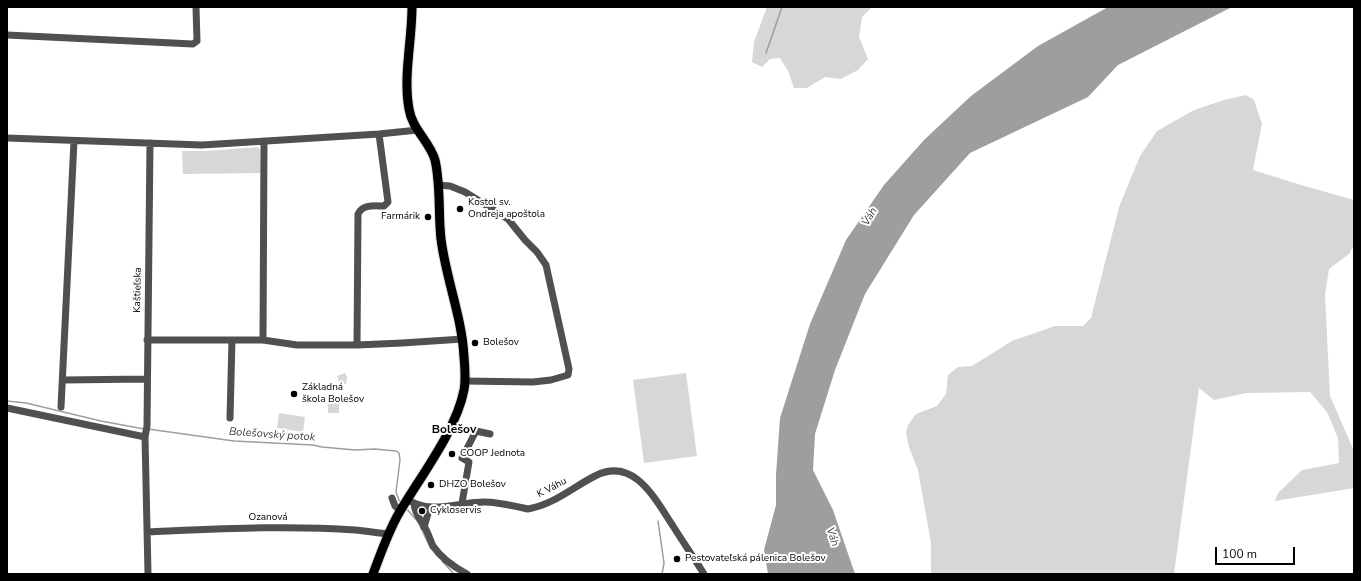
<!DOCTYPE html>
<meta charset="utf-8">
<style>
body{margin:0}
#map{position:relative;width:1361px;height:581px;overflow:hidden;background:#fff;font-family:"Nunito Sans",sans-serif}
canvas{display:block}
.frame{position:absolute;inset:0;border:8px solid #000;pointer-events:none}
.scale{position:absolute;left:1215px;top:547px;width:80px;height:18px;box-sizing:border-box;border:2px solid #000;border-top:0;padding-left:5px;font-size:12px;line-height:14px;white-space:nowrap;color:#000;-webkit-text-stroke:3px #fff;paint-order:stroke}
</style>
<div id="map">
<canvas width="1361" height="581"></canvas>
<div class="frame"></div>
<div class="scale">100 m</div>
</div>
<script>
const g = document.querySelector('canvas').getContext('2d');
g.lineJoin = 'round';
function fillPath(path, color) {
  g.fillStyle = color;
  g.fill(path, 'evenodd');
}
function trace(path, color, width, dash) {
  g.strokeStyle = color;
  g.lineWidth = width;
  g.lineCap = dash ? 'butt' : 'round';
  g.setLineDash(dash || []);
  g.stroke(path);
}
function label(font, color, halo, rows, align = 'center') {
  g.font = font + ' "Nunito Sans",sans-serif';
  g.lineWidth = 4;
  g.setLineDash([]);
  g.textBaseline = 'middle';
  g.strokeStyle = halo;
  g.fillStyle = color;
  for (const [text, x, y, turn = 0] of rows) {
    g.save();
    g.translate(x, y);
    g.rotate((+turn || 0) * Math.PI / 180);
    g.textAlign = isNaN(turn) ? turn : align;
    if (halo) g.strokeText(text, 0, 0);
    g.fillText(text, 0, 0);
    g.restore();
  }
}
const green = new Path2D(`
 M767,7H872L862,17L859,37L868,59L858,70L841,79L825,77L807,88H794L788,71L780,58L770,59L762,67L752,62L754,42Z
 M1246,95L1254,100L1262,124L1253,170L1301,185L1354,200V245L1349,254L1329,269L1325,295L1330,396L1354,451V488L1275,501L1278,493L1302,470L1339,463L1338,438L1327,412L1310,392L1246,393L1214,400L1199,388L1174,574H931V543L918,470L909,447L906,433L908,425L916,414L937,406L946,394L948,375L958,367L972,366L1012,341L1055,326H1083L1091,318L1119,207L1140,156L1157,131L1194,110L1224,100Z
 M258,147L260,150V173L183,174L182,151H206Z
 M345,373L347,377L346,384L340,383L337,376Z
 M686,373L697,456L644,463L633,380Z
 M328,395H339V413H328Z
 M279,413L305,417L303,432L277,428Z`);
const water = new Path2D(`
 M1108,7H1232L1118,65L1088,97L970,153L914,215L865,294L835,370L815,434L813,470L833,510L855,574H768L764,550L776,505V475L780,418L810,324L846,240L884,185L924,140L971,96L1038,46Z`);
const stream = new Path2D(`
 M766,53L782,7
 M7,401L26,403L101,421L144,429
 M148,429L234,441L313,445L322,447L355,450L375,449L396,451L399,453L400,460L396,492L400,503
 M406,508L418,522L431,549
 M658,521L664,563L662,574
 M442,561L454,574`);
const minor = new Path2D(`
 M7,35L193,44L197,41L196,7
 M7,138L202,145L379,134L418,130
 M438,185L450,186L465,192L508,219L525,240L537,252L546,265L569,369L568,375L551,380L533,382L465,381
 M147,340H263L297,345H357L402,343L463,339
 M263,340L264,141
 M357,345L358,214C363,204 374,206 384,206L388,202L379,134
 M63,380L147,379
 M61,407L74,141
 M7,408L145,437L148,574
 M230,418L232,340
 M145,437L147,426L150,143
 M392,498L395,506L401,511
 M407,499C429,515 460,502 484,502C498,502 514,506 528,509C553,505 573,487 595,476C634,456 655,499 673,526C683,542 694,558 704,574
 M462,503L469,462L462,458L476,431L490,434
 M414,504C415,514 419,517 424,526C428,532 430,540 433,546C441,558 454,567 467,574
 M424,527L430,507
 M148,532C217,529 286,525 355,530C366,531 378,533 389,534`);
const major = new Path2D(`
 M373,574C381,553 388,532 399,513C420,477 456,431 464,390C466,380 465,368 464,357C462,317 446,279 441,239C438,213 441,186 435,160C430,142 412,129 409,109C403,76 412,41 412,7`);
const markers = [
 [460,209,4,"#000"],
 [428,217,4,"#000"],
 [475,343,4,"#000"],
 [294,394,4,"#000"],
 [452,454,4,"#000"],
 [431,485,4,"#000"],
 [422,511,4,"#000"],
 [677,559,4,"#000"]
];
const poiNames = [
 ["Kostol sv.",468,203],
 ["Ondreja apoštola",468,215],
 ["Farmárik",420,217,"right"],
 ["Bolešov",483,343],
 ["Základná",302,388],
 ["škola Bolešov",302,400],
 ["COOP Jednota",460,454],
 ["DHZO Bolešov",439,485],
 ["Cykloservis",430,511],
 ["Pestovateľská pálenica Bolešov",685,559]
];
const streetNames = [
 ["Kaštieľska",138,290,-89],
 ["K Váhu",552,488,-28],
 ["Ozanová",268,518]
];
const waterNames = [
 ["Váh",870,217,-59],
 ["Bolešovský potok",272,435,4],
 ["Váh",832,537,72]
];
const quarterNames = [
 ["Bolešov",454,430]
];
fillPath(green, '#d7d7d7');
fillPath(water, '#9e9e9e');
trace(stream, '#9e9e9e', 1.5);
trace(major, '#dbdbdb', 11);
trace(minor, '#505050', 7);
trace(major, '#000', 9);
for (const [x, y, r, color] of markers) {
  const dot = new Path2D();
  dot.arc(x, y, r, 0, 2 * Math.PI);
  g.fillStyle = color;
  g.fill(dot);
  trace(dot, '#fff', 1.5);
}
label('10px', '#000', '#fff', poiNames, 'left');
label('10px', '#000', '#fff', streetNames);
label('italic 11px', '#3f3f3f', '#fff', waterNames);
label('bold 12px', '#000', '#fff', quarterNames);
</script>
